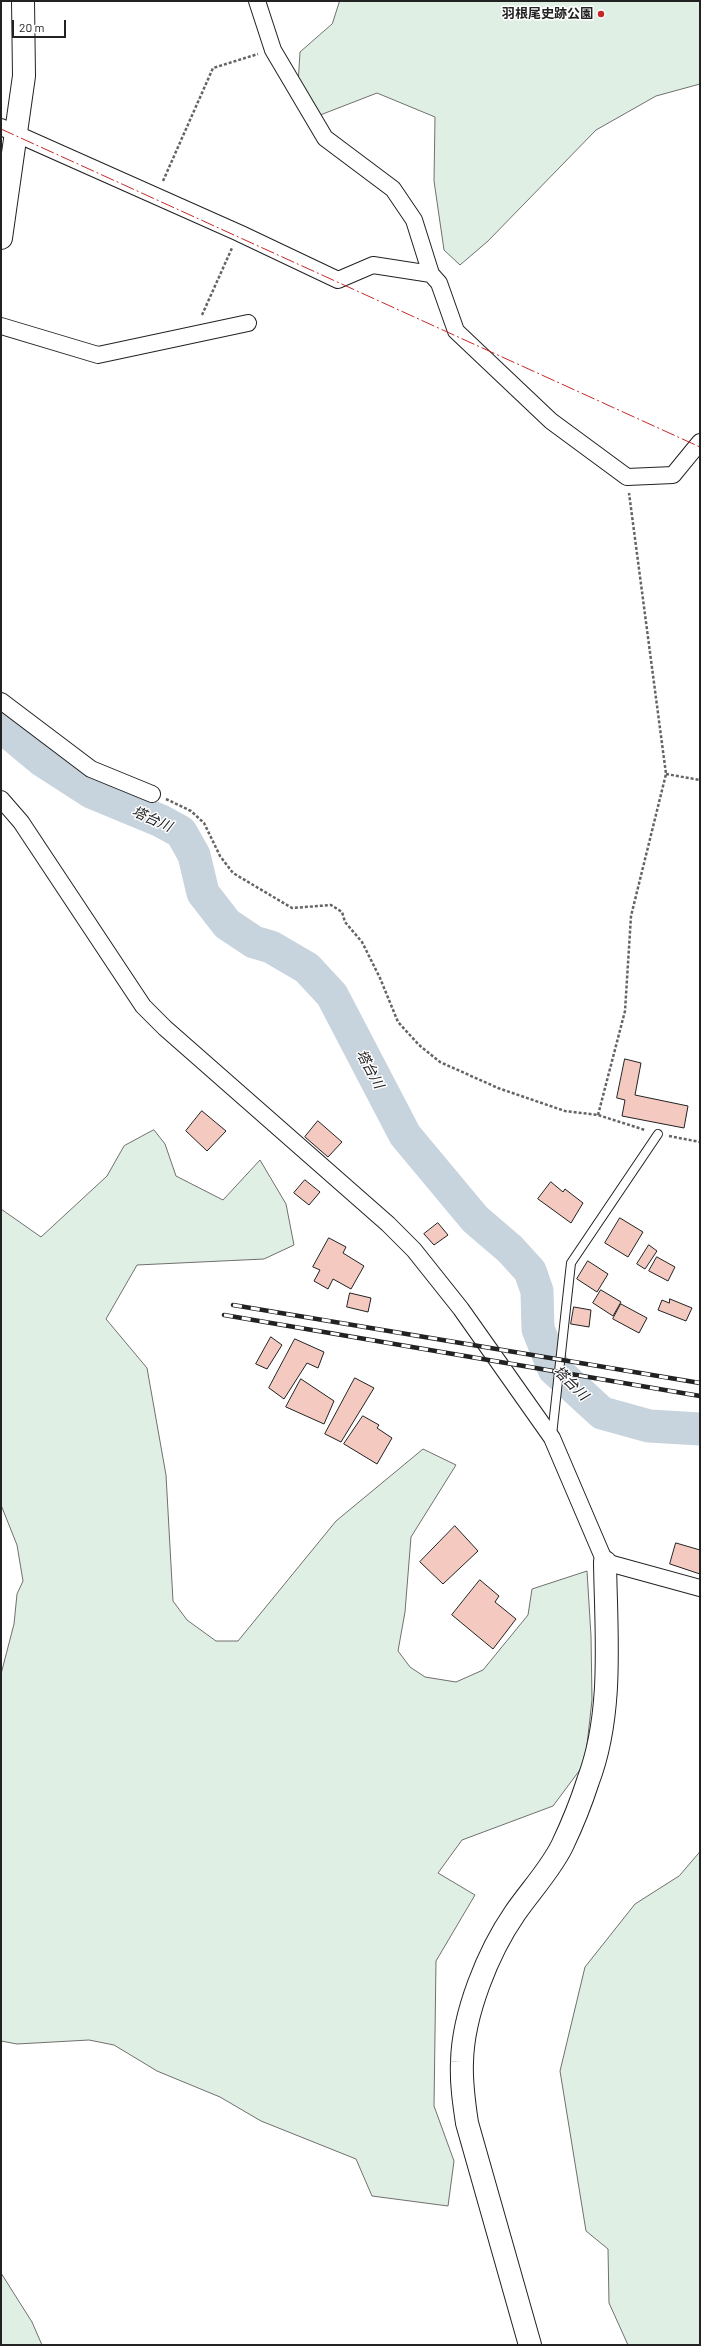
<!DOCTYPE html>
<meta charset="utf-8">
<style>
body{margin:0}
#map{position:relative;width:701px;height:2346px;overflow:hidden;background:#fff;font-family:Barlow,sans-serif}
canvas{display:block}
.frame{position:absolute;inset:0;border:2px solid #222;pointer-events:none}
.scale{position:absolute;left:12px;top:20px;width:54px;height:18px;box-sizing:border-box;border:2px solid #222;border-top:0;padding-left:5px;font-size:12px;line-height:14px;white-space:nowrap;color:#222;-webkit-text-stroke:3px #fff;paint-order:stroke}
</style>
<div id="map">
<canvas width="701" height="2346"></canvas>
<div class="frame"></div>
<div class="scale">20 m</div>
</div>
<script>
const g = document.querySelector('canvas').getContext('2d');
g.lineJoin = 'round';
function fillPath(path, color) {
  g.fillStyle = color;
  g.fill(path, 'evenodd');
}
function trace(path, color, width, dash) {
  g.strokeStyle = color;
  g.lineWidth = width;
  g.lineCap = dash ? 'butt' : 'round';
  g.setLineDash(dash || []);
  g.stroke(path);
}
function label(font, color, halo, rows, align = 'center') {
  g.font = font + ' Barlow,"Noto Sans JP",sans-serif';
  g.lineWidth = 3;
  g.setLineDash([]);
  g.textBaseline = 'middle';
  g.strokeStyle = halo;
  g.fillStyle = color;
  for (const [text, x, y, turn = 0] of rows) {
    g.save();
    g.translate(x, y);
    g.rotate((+turn || 0) * Math.PI / 180);
    g.textAlign = isNaN(turn) ? turn : align;
    if (halo) g.strokeText(text, 0, 0);
    g.fillText(text, 0, 0);
    g.restore();
  }
}
const green = new Path2D(`
 M340,1H700V84L656,96L596,130L488,241L460,265L444,250L434,181L435,117L377,93L315,117L297,101L300,52L332,24Z
 M154,1130L165,1144L176,1176L223,1200L260,1160L286,1204L294,1245L264,1259L137,1265L106,1319L147,1368L166,1475L173,1601L187,1620L216,1641H238L336,1521L423,1449L456,1465L411,1537L405,1612L398,1651L410,1667L425,1677L456,1682L483,1670L528,1615L532,1589L587,1571L591,1636L592,1700L585,1763L553,1806L462,1840L438,1873L475,1895L436,1961L434,2106L454,2161L448,2206L372,2196L356,2159L261,2121L220,2097L157,2071L114,2045L89,2040L17,2044L1,2041V1674L14,1624L17,1594L23,1581L17,1545L1,1505V1209L41,1237L107,1176L124,1146Z
 M700,1852V2345H628L609,2303L608,2249L586,2231L560,2071L585,1967L635,1904L679,1876Z
 M1,2273L32,2322L42,2345H1Z`);
const river = new Path2D(`
 M1,726L43,761L91,792L161,821L181,832L194,855L203,893L227,924L254,942L271,947L307,968L332,995L405,1135L475,1219L510,1249L530,1271L537,1291L538,1329L554,1369L602,1413L649,1426L700,1429`);
const building = new Path2D(`
 M625,1059L641,1063L635,1095L688,1106L684,1128L622,1116L625,1100L617,1098Z
 M202,1111L226,1131L207,1151L186,1131Z
 M318,1121L342,1142L328,1157L305,1137Z
 M305,1180L320,1192L309,1205L294,1193Z
 M551,1182L563,1192L565,1189L583,1203L571,1223L538,1199Z
 M620,1218L643,1232L628,1257L605,1243Z
 M438,1223L448,1235L434,1245L424,1234Z
 M329,1238L346,1247L343,1253L364,1266L351,1289L333,1279L328,1289L314,1281L320,1270L313,1267Z
 M649,1245L657,1251L645,1269L637,1264Z
 M657,1257L675,1267L668,1281L649,1271Z
 M588,1261L608,1274L597,1292L577,1279Z
 M601,1290L621,1302L613,1316L593,1303Z
 M350,1293L371,1298L368,1312L347,1307Z
 M670,1299L692,1308L686,1321L658,1310L662,1300L669,1303Z
 M621,1304L647,1318L639,1333L613,1319Z
 M574,1307L591,1310L589,1327L571,1324Z
 M271,1337L282,1345L267,1369L256,1364Z
 M295,1339L324,1352L318,1368L307,1363L284,1399L269,1388Z
 M355,1378L374,1388L341,1442L325,1434Z
 M301,1379L334,1401L324,1424L286,1407Z
 M363,1416L379,1425L377,1428L392,1438L377,1464L344,1444Z
 M455,1526L478,1551L443,1584L420,1562Z
 M676,1543L700,1550V1574L670,1564Z
 M480,1580L499,1596L495,1602L516,1619L493,1649L452,1615Z`);
const path = new Path2D(`
 M163,181L213,68L258,54
 M202,315L232,248
 M666,774L700,780
 M166,799L191,811L204,823L220,856L233,873L292,908L331,905L342,912L345,922L362,942L380,978L398,1022L419,1045L440,1062L498,1088L565,1111L598,1115L645,1130
 M598,1115L625,1011L631,916L666,774L629,493
 M669,1136L700,1142`);
const lane = new Path2D(`
 M552,1435L571,1263L658,1134`);
const street = new Path2D(`
 M257,1L273,50L325,138L393,189L414,220L431,274
 M1,127L239,233L338,280L373,265L431,274L439,283L456,331L551,421L627,477L673,475L700,442
 M1,326L98,355L248,323
 M1,701L91,769L152,794
 M1,799L21,822L143,1006L165,1028L388,1224L414,1250L461,1309L552,1438L605,1562L700,1588`);
const secondary = new Path2D(`
 M1,238L24,76L23,1
 M530,2345L467,2123C464,2103 461,2083 462,2062C463,2014 488,1952 515,1913C531,1890 550,1870 562,1846C572,1825 581,1803 588,1781C614,1713 606,1633 605,1562`);
const rail = new Path2D(`
 M233,1305L700,1383
 M224,1315L700,1396`);
const power = new Path2D(`
 M1,129L700,447`);
const markers = [
 [601,14,4,"#c62828"]
];
const poiNames = [
 ["羽根尾史跡公園",593,14]
];
const waterNames = [
 ["塔台川",152,819,24],
 ["塔台川",370,1069,62],
 ["塔台川",571,1383,45]
];
fillPath(green, '#e0efe3');
trace(green, '#6f6f6f', 1);
trace(river, '#c7d3dd', 33);
fillPath(building, '#f3c9c0');
trace(building, '#222', 1);
trace(lane, '#222', 10);
trace(street, '#222', 18);
trace(secondary, '#222', 24);
trace(path, '#646464', 2.5, [3, 2]);
trace(lane, '#fff', 8);
trace(street, '#fff', 16);
trace(secondary, '#fff', 22);
trace(rail, '#222', 4.5);
trace(rail, '#fff', 3, [9]);
trace(power, '#c62828', 1, [14, 3, 2, 3]);
for (const [x, y, r, color] of markers) {
  const dot = new Path2D();
  dot.arc(x, y, r, 0, 2 * Math.PI);
  g.fillStyle = color;
  g.fill(dot);
  trace(dot, '#fff', 1.5);
}
label('bold 13px', '#222', '#fff', poiNames, 'right');
label('italic 14px', '#222', '#fff', waterNames);
</script>
